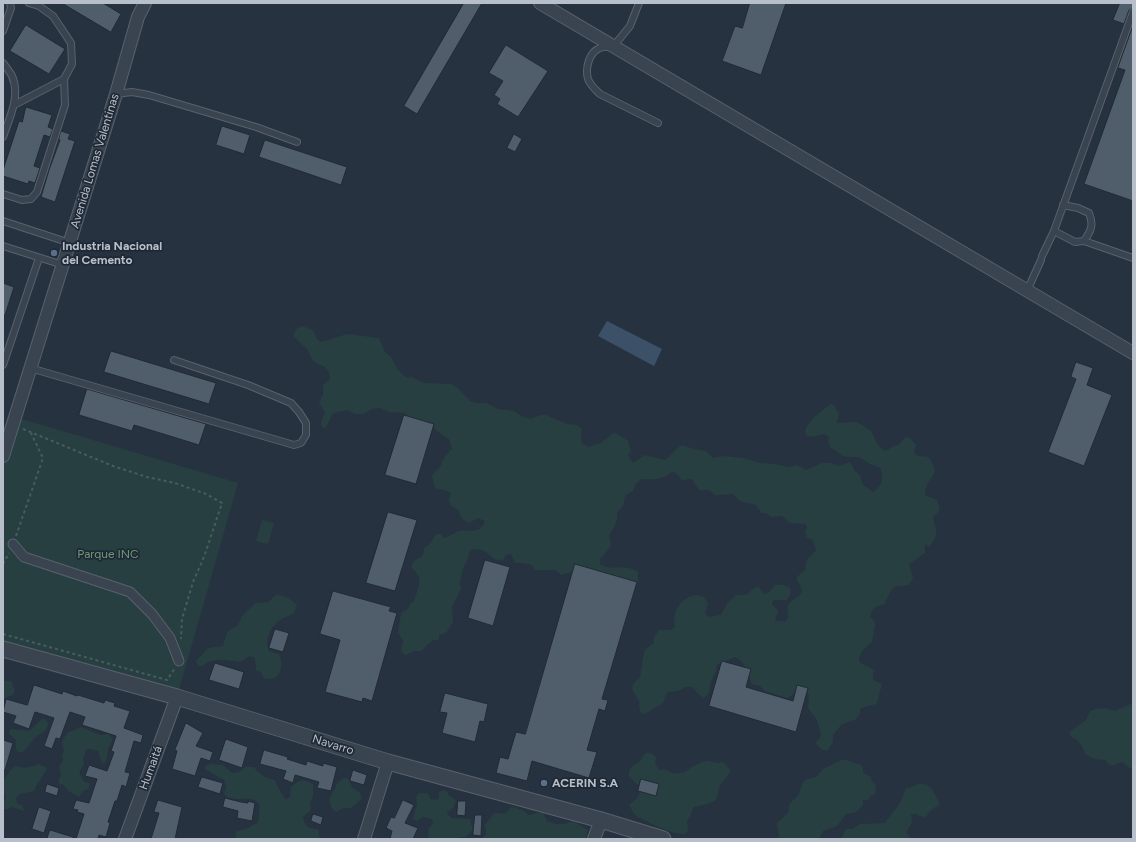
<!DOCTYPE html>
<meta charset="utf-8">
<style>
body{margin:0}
#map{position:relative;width:1136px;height:842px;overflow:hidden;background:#263240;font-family:Figtree,sans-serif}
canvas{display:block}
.frame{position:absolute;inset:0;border:4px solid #b7bfca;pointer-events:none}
</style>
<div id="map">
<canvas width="1136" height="842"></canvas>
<div class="frame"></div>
</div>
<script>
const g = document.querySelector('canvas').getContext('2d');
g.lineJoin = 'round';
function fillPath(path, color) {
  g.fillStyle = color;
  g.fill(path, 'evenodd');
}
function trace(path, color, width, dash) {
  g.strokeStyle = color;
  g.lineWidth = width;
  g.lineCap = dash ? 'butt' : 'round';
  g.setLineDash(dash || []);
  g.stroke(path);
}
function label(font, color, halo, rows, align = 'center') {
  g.font = font + ' Figtree,sans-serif';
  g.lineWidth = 3.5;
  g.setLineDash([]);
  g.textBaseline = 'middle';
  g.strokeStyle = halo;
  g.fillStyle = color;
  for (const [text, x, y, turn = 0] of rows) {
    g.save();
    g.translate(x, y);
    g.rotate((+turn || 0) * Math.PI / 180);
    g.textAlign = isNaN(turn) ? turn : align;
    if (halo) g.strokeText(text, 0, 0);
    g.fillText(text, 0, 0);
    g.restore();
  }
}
const green = new Path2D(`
 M302,326L313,330L317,339L322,342L347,334L379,338L385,352L391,357L398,370L407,378L412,377L424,383L451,384L458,388L470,401L477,403H487L498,409L514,411L523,417L531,419L541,415H546L567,424L577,425L581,428L582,430L581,438L582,443L588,447L601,443L613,433H616L628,441L631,451L628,455L633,463L645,455L665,460C671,456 676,448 682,445L694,449L706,451L713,458L725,456L743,458L760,463L775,464L788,467L797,465L806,470L822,463H831L838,466L850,462L855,471L860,476L863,485L874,492C882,484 885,478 880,468L870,464L859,457H848L843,456L830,447L828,442L829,437C821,430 816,439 807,436L805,432C805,423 824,409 831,404H833L839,413L837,423L857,422C860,424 869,429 871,431C876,438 876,448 886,451L894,446L899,445L905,437L911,439L916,445L914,453L918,456L928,457C944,476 925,477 925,495L937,500L940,510L933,517L936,529V534L935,539L929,547L925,544V553L909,564L913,578L909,585C899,587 894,583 889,595C887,598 886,600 885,604C875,607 873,606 870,617L874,620L875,625L872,642L862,651L860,658L859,656V662L874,670L873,680L882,684L877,703C871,707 865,706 860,709V714L855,720L848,722L841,725L833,735V742L827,751C822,750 817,747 816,742L821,736V733L816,718L808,708L809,695L807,693C789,689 799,693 787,698L765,691L760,686L752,684L746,668L740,660L735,657L717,665L716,672L711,680L709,693L704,698L697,693L693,687H685L678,691L668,692L666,694L663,703L645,714H643C638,710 640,707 639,701C633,690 627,687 640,678C641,673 643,652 646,649C648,647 651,645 654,643V637L659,630H671L675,627C675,624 674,621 674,618C676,604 690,590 704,597L708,604L705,613C710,620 714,615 721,615L727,604L736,595H746L756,587H759L763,593L766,594L770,591L775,585H782L789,587C792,591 790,597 786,600H773L772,605L778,610V612L775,619L776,621H786L788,617C785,597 796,603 802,591C802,585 796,583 797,577L806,569C804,559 811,557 816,550L813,540L807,538L805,533L807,527L805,524L790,523L782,516L771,517L766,513H761L756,505L740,501L733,494L715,495L709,490H699L692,479L682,480L675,472C669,472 669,475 664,477C661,479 645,480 641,479L636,484L633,491L625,496L623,506L617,512C618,522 615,527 609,535L611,545L605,554L600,559V564C609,572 625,563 638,572V582L635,586L586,573L571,572L561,575L556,570H534L532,565L523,563H515L511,554L506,555L504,559C493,563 492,555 484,551C481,549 475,549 471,550L469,552L468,559L463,568L460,582L461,589L452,607L453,622L446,633L439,635V640C430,638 427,647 421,651H414L407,655H405L401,651L403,641L398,632L401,614L402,612L409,608L410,604L414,601C418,587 425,579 411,567L413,562C420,555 423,561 424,548L430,544L436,534H441L444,538C450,537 454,532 460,531C471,529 480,535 485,521L478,518L469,523L462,519L458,510L451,506L449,501L451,494L450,492L435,488L432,475L440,467L445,456L452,449L449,439L438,432L430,423L410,419L405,413L389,412L380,408L372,409L363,414H355L348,410L333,413L325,429L322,427L321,422C328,408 324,414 319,402L323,394V385L330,379C330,366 321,366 313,361L307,349L294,337C293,331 297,328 302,326Z
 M15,417L238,483L177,697L3,649V456Z
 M262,520L274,523L268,544L256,541Z
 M276,595C283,594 294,600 297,606L294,613C290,616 284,617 280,620C271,626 264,640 269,651L279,654C285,666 280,683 264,678L261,672L256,671L255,658L250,656L240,662C225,661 216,656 202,666H198L196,661L208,648L223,646L227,632L238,625L242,616L255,603L268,602Z
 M3,681H11L15,690L13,695L4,698L3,703Z
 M1133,703V769L1130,768L1122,762L1112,766L1108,764L1105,760L1095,759L1086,755C1083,747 1080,740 1071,737L1069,732L1086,720L1090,711L1095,709L1105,708L1115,711Z
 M42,719H45L48,723C48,733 38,733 33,740C30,744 27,748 23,752H18L16,748V740L9,733L10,729L29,731Z
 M81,727L100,735L108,734C117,741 109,743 108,750C107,755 107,758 105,763H102L98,751L90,749H87L83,759L84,764L79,773L84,782L89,783L90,785L88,789L83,791L79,797L68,791L64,785L60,784L58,782L61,774L59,767L63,760L62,756L64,751L62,742L67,733Z
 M646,753H651L656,757C655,763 655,766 660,770L665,769L674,774L685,772L693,766L703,762L708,761L718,763L723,762L730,770C729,778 723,779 720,786C718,790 718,795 716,800L708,804L693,807L692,812L687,821L688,831L684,834L674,833L656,826L638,817L634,814L629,805L637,798L642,789L640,785L635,783L629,776C629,764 634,767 640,761C643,758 642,756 646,753Z
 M841,760C848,759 852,764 860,764L863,768V773L871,777L872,782L876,785L875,795L870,796L868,800H863V805C859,811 853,814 846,814L837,826L823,831L819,839H778C780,833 777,829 777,823L788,813L790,803L798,796L803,782L807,779L816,777L823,769Z
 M37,764L44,766L47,769L46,771L37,784L34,791L20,794L16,798L17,803L23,806L24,811L12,807L8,809H3V804L6,797L3,790V782C7,777 9,769 16,766L25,768L27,767L35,766Z
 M210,764L223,765L232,773L240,772L245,767H254C259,775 266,778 275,780C275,783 283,796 286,799L290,797L291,787C301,779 301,778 313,784V796L310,803L311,810L303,817L304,822L309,828L318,829L320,839H236V831L246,829L257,823C259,820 259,817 259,814C263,787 234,807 224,794L226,787L224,780L205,769V766Z
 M344,778C350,778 350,783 352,787L360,793L362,798C359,803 354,804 351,808H343L336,812L332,809L329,800L338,782Z
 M919,784C932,783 935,795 940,804L931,810L925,818L916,814H911L912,823L906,832L911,839H841L846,829H852L860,824L885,823C894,809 901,807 905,789Z
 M444,790L448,792V795L456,800L453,808L447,812V814L452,818L470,819L473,829L466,837H461L459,839H428L429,828L433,823L432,819L423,817L417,821L413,819L417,804L416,797L419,793H428L430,799L436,800L439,798V792Z
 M512,807L517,808L519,810H522L529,815L543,812L547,821C552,822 558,826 563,824C567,824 569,822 573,821L588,830L586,839H481L486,835V830L484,826L493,814L496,813L505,814L510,808Z`);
const water = new Path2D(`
 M607,321L662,349L654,366L598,336Z`);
const building = new Path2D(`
 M62,3H103L121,14L111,32Z
 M464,3H482L417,114L404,106Z
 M750,3H786L761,75L722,61L735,26L742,28Z
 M1120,3H1133V8L1129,10L1124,24L1113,20Z
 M26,25L65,49L49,74L10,51Z
 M1132,29H1133V201L1084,184L1125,70L1118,68Z
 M506,45L548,71L518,117L497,104L500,99L494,95L503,81L489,73Z
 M26,107L52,115L48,127L53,129L50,137L44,135L34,166L40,168L35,183L29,181L28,184L3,176V170L19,121L22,122Z
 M222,126L250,135L244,154L216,145Z
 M61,131L70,134L68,139L75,141L55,202L41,197L49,170L60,140L59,139Z
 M514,134L522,139L515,152L507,148Z
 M265,140L347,167L341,185L259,157Z
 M3,283L14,287L5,315H3Z
 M111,351L216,383L209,404L104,372Z
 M1076,362L1093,368L1087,385L1112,395L1084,466L1048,452L1076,379L1071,377Z
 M87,389L206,424L199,445L134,425L132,431L79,415Z
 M404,415L434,424L416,484L385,475Z
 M388,512L417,520L395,591L366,583Z
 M485,560L510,567L493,626L468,618Z
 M575,564L637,582L602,699L608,700L605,711L599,709L587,750L597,752L589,778L532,761L527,781L496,773L500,757L508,759L516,732L525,734Z
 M333,591L391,607L389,611L397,613L372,701L363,698L362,702L325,692L340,640L320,634Z
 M275,629L289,633L283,652L269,648Z
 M722,661L751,669L746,687L793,701L797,685L808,688L796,732L709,706Z
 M215,663L244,672L239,689L209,680Z
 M34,685L62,694L63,691L77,696L78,695L104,703L105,700L115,703L114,706L130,711L124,728L143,735L141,743L134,741L125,772L130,773L126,787L122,785L117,801H115L108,822L110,823L106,837L99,835L98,839H76L84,814L77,812L78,810L73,809L76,800L89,803L97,779L85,776L89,765L107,771L114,752L111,751L116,736L82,725L85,717L70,712L60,739L56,738L52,749L44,746L54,718L35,712L29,729L13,723L16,716L3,712L6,699L27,705Z
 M445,693L488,704L484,722L480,721L475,742L442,733L447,713L440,712Z
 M186,723L203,733L196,746L213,752L210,761L201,758L195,776L172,769L177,751L175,750Z
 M226,739L248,747L242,768L219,760Z
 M3,740L13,743L5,770H3Z
 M264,750L288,757L287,759L306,765L307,761L323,766V763L337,767L331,791L317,788L319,782L295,775L293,783L283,779L286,771L260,764Z
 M353,770L367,775L364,785L350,781Z
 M202,777L223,783L220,794L198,787Z
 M641,779L659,784L656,796L638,791Z
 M47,784L59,788L57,796L45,792Z
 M225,798L241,802L248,803V801L255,803L252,821L237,818L238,811L223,807Z
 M158,800L182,807L175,839H151L159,813L154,812Z
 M403,800L414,805L405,823L418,828L413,839H390L392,831L386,828L391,817L394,818Z
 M458,801H466L465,816L457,815Z
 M39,807L51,811L44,833L32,829Z
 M313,814L323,817L321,825L311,821Z
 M475,815H482L481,836L473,835Z
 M50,830L73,837V839H47Z`);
const path = new Path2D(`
 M23,429L113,466L147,477L175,483L206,494L222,503L204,557L193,582L182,619L181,639
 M16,536L43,458L31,433
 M3,564L9,553
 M3,634L167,680L175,668`);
const service = new Path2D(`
 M639,3L630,26L613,47C609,47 604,46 600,48C589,52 585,68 588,79C590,85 596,90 600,94L658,123
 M3,31L11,8L10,3
 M3,63C6,67 10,72 12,76C21,96 9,119 3,137
 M116,94L132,92L149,95L256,127L297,142
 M14,105L64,79L72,64L71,43L53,16L39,6L29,3
 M3,194L22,200L31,199L37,192L65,105L64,79
 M3,221L70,243
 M1054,231L1075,242L1084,241C1091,231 1094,225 1089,213L1078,208L1063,205
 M1084,241L1133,258
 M3,246L63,265
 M1042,256L1054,231L1133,12
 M1027,291L1041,260
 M3,365L39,258
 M30,368L294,445L301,443L306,435V423L299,412L291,403L248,385L174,360`);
const pedestrian = new Path2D(`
 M13,544L24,557L130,592L152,614L170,638L179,661`);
const minor = new Path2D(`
 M540,3L1133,353
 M3,456L116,94L138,17L145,3
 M125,839L177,697
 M364,839L388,762
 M594,839L601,820`);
const tertiary = new Path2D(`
 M3,649L177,697L388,762L601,820L663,839`);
const markers = [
 [54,253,4,"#5c6f8a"],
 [544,783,4,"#5c6f8a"]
];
const streetNames = [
 ["Avenida Lomas Valentinas",95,161,-73],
 ["Navarro",333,745,17],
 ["Humaitá",151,768,-70]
];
const poiNames = [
 ["Industria Nacional",62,246],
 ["del Cemento",62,260],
 ["ACERIN S.A",552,783]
];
const parkNames = [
 ["Parque INC",108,554]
];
fillPath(green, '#283f41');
fillPath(water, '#3c5168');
fillPath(building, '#505d6b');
trace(building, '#212b37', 1);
trace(service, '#58626d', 8);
trace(pedestrian, '#58626d', 11);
trace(minor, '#58626d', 14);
trace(tertiary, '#58626d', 17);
trace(path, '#475c5e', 2, [3, 3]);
trace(service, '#3a4450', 6);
trace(pedestrian, '#3a4450', 9);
trace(minor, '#3a4450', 12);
trace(tertiary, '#3a4450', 15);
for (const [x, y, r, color] of markers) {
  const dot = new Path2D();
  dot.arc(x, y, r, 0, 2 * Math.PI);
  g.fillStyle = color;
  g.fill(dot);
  trace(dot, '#1f2935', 1.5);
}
label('12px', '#b7bfca', '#1f2935', streetNames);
label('bold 12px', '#b7bfca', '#1f2935', poiNames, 'left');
label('12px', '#6f9a77', '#1f2935', parkNames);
</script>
